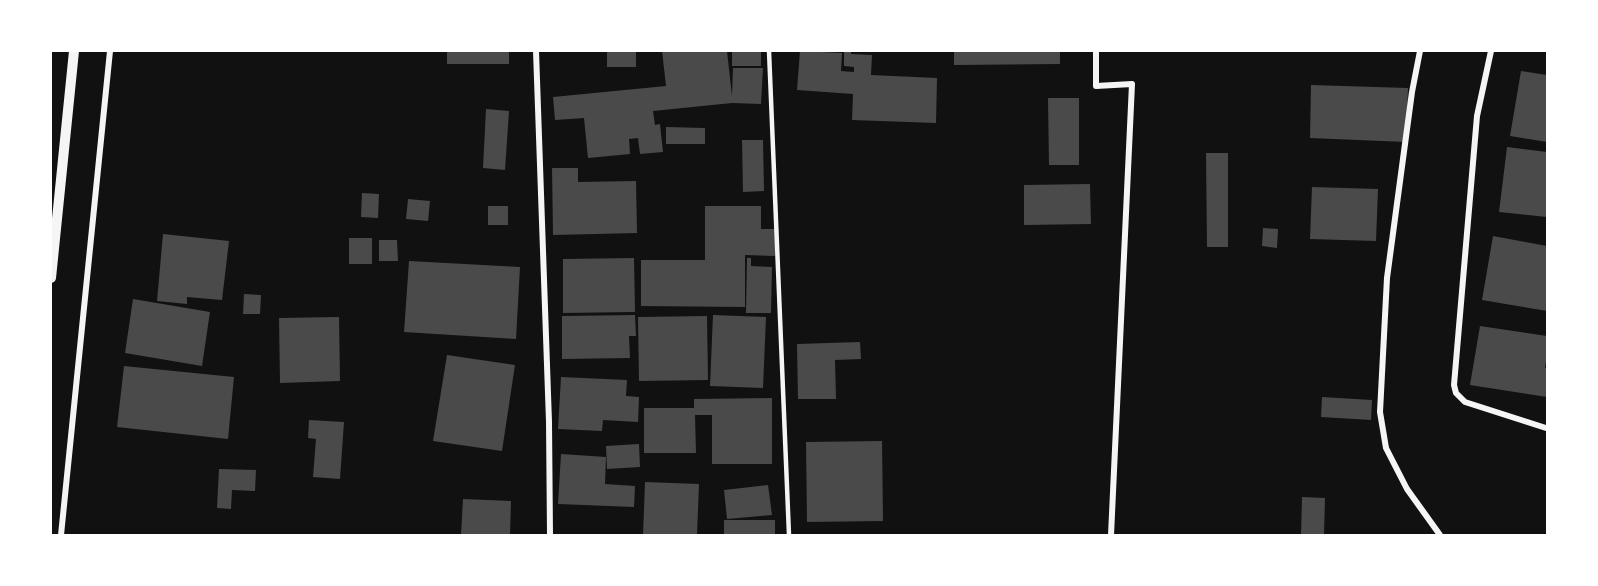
<!DOCTYPE html>
<style>
body{margin:0}
#map{position:relative;width:1598px;height:586px;overflow:hidden;background:#111;font-family:"Titillium Web",sans-serif}
canvas{display:block}
.frame{position:absolute;inset:0;border:52px solid #fff;pointer-events:none}
</style>
<div id="map">
<canvas width="1598" height="586"></canvas>
<div class="frame"></div>
</div>
<script>
const g = document.querySelector('canvas').getContext('2d');
g.lineJoin = 'round';
function fillPath(path, color) {
  g.fillStyle = color;
  g.fill(path, 'evenodd');
}
function trace(path, color, width, dash) {
  g.strokeStyle = color;
  g.lineWidth = width;
  g.lineCap = dash ? 'butt' : 'round';
  g.setLineDash(dash || []);
  g.stroke(path);
}
const building = new Path2D(`
 M447,51H509V64H447Z
 M607,51H636V67H607Z
 M662,51H727L732,96L733,68H763L761,104L732,103L653,111L655,125L660,124L663,152L640,154L638,138L629,139L630,154L588,158L584,118L555,120L553,97L666,86Z
 M732,51H761V66H732Z
 M800,51L842,53L841,71L854,72V67L844,66V51H851V54L872,55L871,75L937,78L936,123L852,120L853,94L797,90Z
 M954,51H1060V64L954,65Z
 M1521,71L1547,75V142L1510,136Z
 M1311,85L1408,88L1406,142L1310,138Z
 M1048,98H1079V165H1049Z
 M486,109L509,111L505,170L483,168Z
 M666,127L705,128V144H666Z
 M742,140H763L764,191L743,192Z
 M1507,147L1547,152V217L1499,212Z
 M1206,153H1228V247H1207Z
 M552,168H578V182L636,181L637,233L553,235Z
 M1090,184L1091,224L1024,225V185Z
 M1312,187L1378,189L1376,241L1310,239Z
 M362,193L379,194L378,218L361,217Z
 M408,199L430,201L428,221L406,219Z
 M488,206H508V225H488Z
 M705,206H761V229H775V256L745,255V307L641,306V260H705Z
 M1263,228L1278,229L1277,248L1262,246Z
 M163,234L229,241L222,300L187,297V304L157,301Z
 M1493,236L1547,246V311L1482,300Z
 M349,238H372V264H349Z
 M379,240H397L398,261H379Z
 M634,258L635,312L563,313V259Z
 M747,258H751V266L772,267L771,313H746Z
 M409,261L520,267L516,339L404,332Z
 M244,294L261,295L260,314H243Z
 M133,299L210,312L202,366L125,353Z
 M635,315L636,336H629L630,358L562,359V316Z
 M713,315L766,317L763,388L710,386Z
 M707,316L708,380L639,381L638,317Z
 M339,317L340,381L280,383L279,318Z
 M1480,326L1547,336V355L1545,368H1547V397L1470,385Z
 M860,342L861,359L835,360L836,399H798L797,344Z
 M447,355L515,365L502,451L433,441Z
 M124,366L234,377L228,439L117,427Z
 M561,377L627,380L626,396L639,397L638,422L603,420L602,431L558,429Z
 M1322,397L1372,400L1371,420L1321,417Z
 M772,398V464H712V415H695L696,453H644V408H694V399Z
 M309,420L344,422L340,479L313,477L316,439L308,438Z
 M882,441L883,521L807,522L806,442Z
 M639,444L640,467L607,469L606,446Z
 M561,454L606,457L605,484L635,486L634,507L558,504Z
 M219,469L256,470L255,491L232,490L231,509L217,508Z
 M645,482L699,484L697,535H643Z
 M768,485L772,515L727,519L724,490Z
 M1302,497L1325,498L1324,535H1301Z
 M463,499L511,501L510,535H461Z
 M724,520H775V535H724Z`);
const service = new Path2D(`
 M769,51L789,535`);
const minor = new Path2D(`
 M536,51L549,422L550,535
 M1096,51V86L1132,84L1111,535
 M1420,51L1412,92L1387,278L1380,412L1386,448L1407,489L1440,535
 M1491,51L1477,116L1454,385L1456,393L1465,402L1546,428
 M61,535L110,51`);
const tertiary = new Path2D(`
 M51,278L74,51`);
fillPath(building, '#4a4a4a');
trace(service, '#f5f5f5', 4.5);
trace(minor, '#f5f5f5', 6);
trace(tertiary, '#f5f5f5', 10);
</script>
